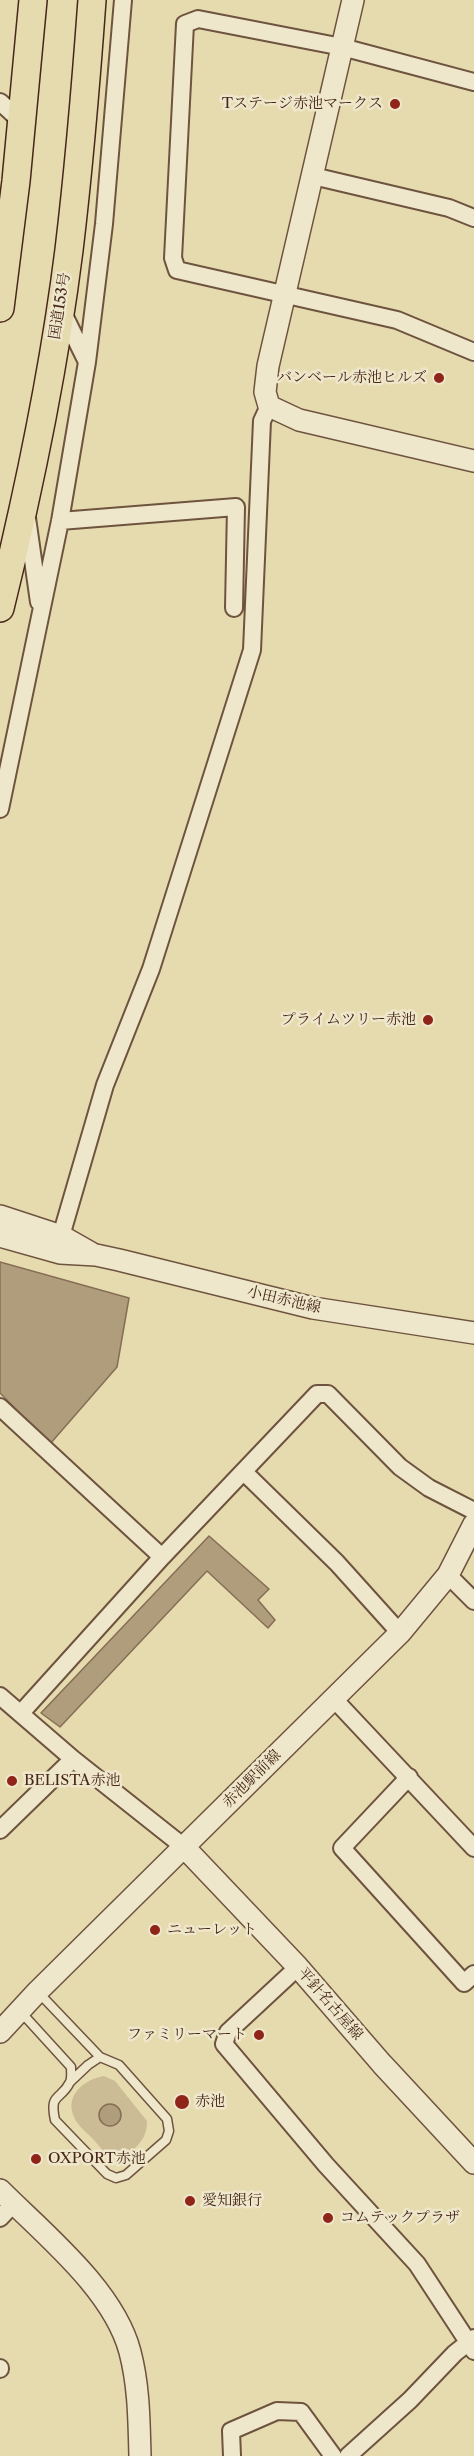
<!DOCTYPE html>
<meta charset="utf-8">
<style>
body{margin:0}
canvas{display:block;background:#e6daaf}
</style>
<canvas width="474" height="2456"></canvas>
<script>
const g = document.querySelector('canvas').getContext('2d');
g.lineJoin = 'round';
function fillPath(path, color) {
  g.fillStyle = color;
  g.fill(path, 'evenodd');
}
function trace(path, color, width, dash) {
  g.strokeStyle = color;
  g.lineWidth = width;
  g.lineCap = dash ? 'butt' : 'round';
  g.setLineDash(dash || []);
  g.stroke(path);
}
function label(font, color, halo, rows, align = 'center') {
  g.font = font + ' "Libre Caslon Text","Noto Serif JP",serif';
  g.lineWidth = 5;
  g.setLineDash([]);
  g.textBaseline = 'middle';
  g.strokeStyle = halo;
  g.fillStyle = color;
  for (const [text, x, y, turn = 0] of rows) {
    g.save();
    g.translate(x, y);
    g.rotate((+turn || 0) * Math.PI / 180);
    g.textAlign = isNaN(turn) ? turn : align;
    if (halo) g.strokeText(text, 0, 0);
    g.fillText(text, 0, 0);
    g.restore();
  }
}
const green = new Path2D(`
 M104,2076L115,2081L147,2121C147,2131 144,2139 137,2146C131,2153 122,2158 112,2156C104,2154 98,2144 92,2138C86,2132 77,2125 74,2117C64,2095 85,2079 104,2076Z`);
const water = new Path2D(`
 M0,1262L129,1298L117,1367L50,1444L0,1393Z
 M209,1536L269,1589L258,1600L275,1620L268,1628L207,1571L60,1727L41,1713Z
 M99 2115a11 11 0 1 1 22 0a11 11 0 1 1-22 0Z`);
const service = new Path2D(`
 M20,2011L71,2067C71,2071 72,2078 70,2082C61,2101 49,2092 55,2120L107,2174L116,2178L126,2175L166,2140L169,2131L167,2119L119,2065L100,2057L38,1992
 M70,2082L88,2065L100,2057`);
const minor = new Path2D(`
 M474,82L342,47L198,19L185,24L173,258L177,270L397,320L474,352
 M0,102L22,122
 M313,176L449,208L474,218
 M62,311L87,362
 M27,518L39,602
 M60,521L236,507L234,608
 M0,809L60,521L87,362L104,224L123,0
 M61,1236L105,1085L151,969L252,650L262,421L269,406
 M0,1407L162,1557L21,1713
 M244,1472L337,1563L400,1633
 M162,1557L317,1394H328L400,1467L429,1488L474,1511
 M448,1575L474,1601
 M0,1696L73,1759L184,1847
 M333,1698L474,1848
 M409,1777L342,1848L464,1983L474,1974
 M0,1830L73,1759
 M298,1967L228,2032L224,2044L326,2165L417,2264L474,2351
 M0,2218L14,2203
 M0,2368V2369
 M232,2456L231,2431L277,2411L301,2412L333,2456
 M348,2456L410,2400L455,2353L474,2338`);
const tertiary = new Path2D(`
 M353,0L268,366L265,392L269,406L299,420L474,461
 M0,1216L61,1236L91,1253
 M0,1236L60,1253L96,1255L119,1260L313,1308L474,1333
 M184,1847L298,1967L382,2064L474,2163
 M0,2032L38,1991L400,1633L448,1575L474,1524
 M0,2190C44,2234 114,2290 130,2352C139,2386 139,2421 140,2456`);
const trunk = new Path2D(`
 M0,308L16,181L33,0
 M0,608C29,490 54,370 69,250C79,167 86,83 92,0`);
const markers = [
 [395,104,6,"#8f2418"],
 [439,378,6,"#8f2418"],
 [428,1020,6,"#8f2418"],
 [12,1781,6,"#8f2418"],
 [155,1930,6,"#8f2418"],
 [259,2035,6,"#8f2418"],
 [182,2102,8,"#8f2418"],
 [36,2159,6,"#8f2418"],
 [190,2201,6,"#8f2418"],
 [328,2218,6,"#8f2418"]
];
const poiNames = [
 ["Tステージ赤池マークス",383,104,"right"],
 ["バンベール赤池ヒルズ",427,378,"right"],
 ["プライムツリー赤池",416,1020,"right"],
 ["BELISTA赤池",24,1781],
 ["ニューレット",167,1930],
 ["ファミリーマート",247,2035,"right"],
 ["赤池",195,2102],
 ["OXPORT赤池",48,2159],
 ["愛知銀行",202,2201],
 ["コムテックプラザ",340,2218]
];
const streetNames = [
 ["国道153号",60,306,-81],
 ["小田赤池線",284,1300,13],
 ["赤池駅前線",252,1779,-45],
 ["平針名古屋線",330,2004,49]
];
fillPath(green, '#cbbc96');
fillPath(water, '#b09d7c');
trace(water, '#866e55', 1.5);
trace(service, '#6e543f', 11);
trace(minor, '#6e543f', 20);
trace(tertiary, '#6e543f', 24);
trace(trunk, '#46271a', 30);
trace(service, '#efe7cb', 8);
trace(minor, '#efe7cb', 16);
trace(tertiary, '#efe7cb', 21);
trace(trunk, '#e6daaf', 27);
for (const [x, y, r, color] of markers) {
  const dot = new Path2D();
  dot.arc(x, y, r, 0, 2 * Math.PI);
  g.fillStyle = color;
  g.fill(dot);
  trace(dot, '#efe7cb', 2);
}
label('15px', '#46271a', '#efe7cb', poiNames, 'left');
label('15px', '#46271a', '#efe7cb', streetNames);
</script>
